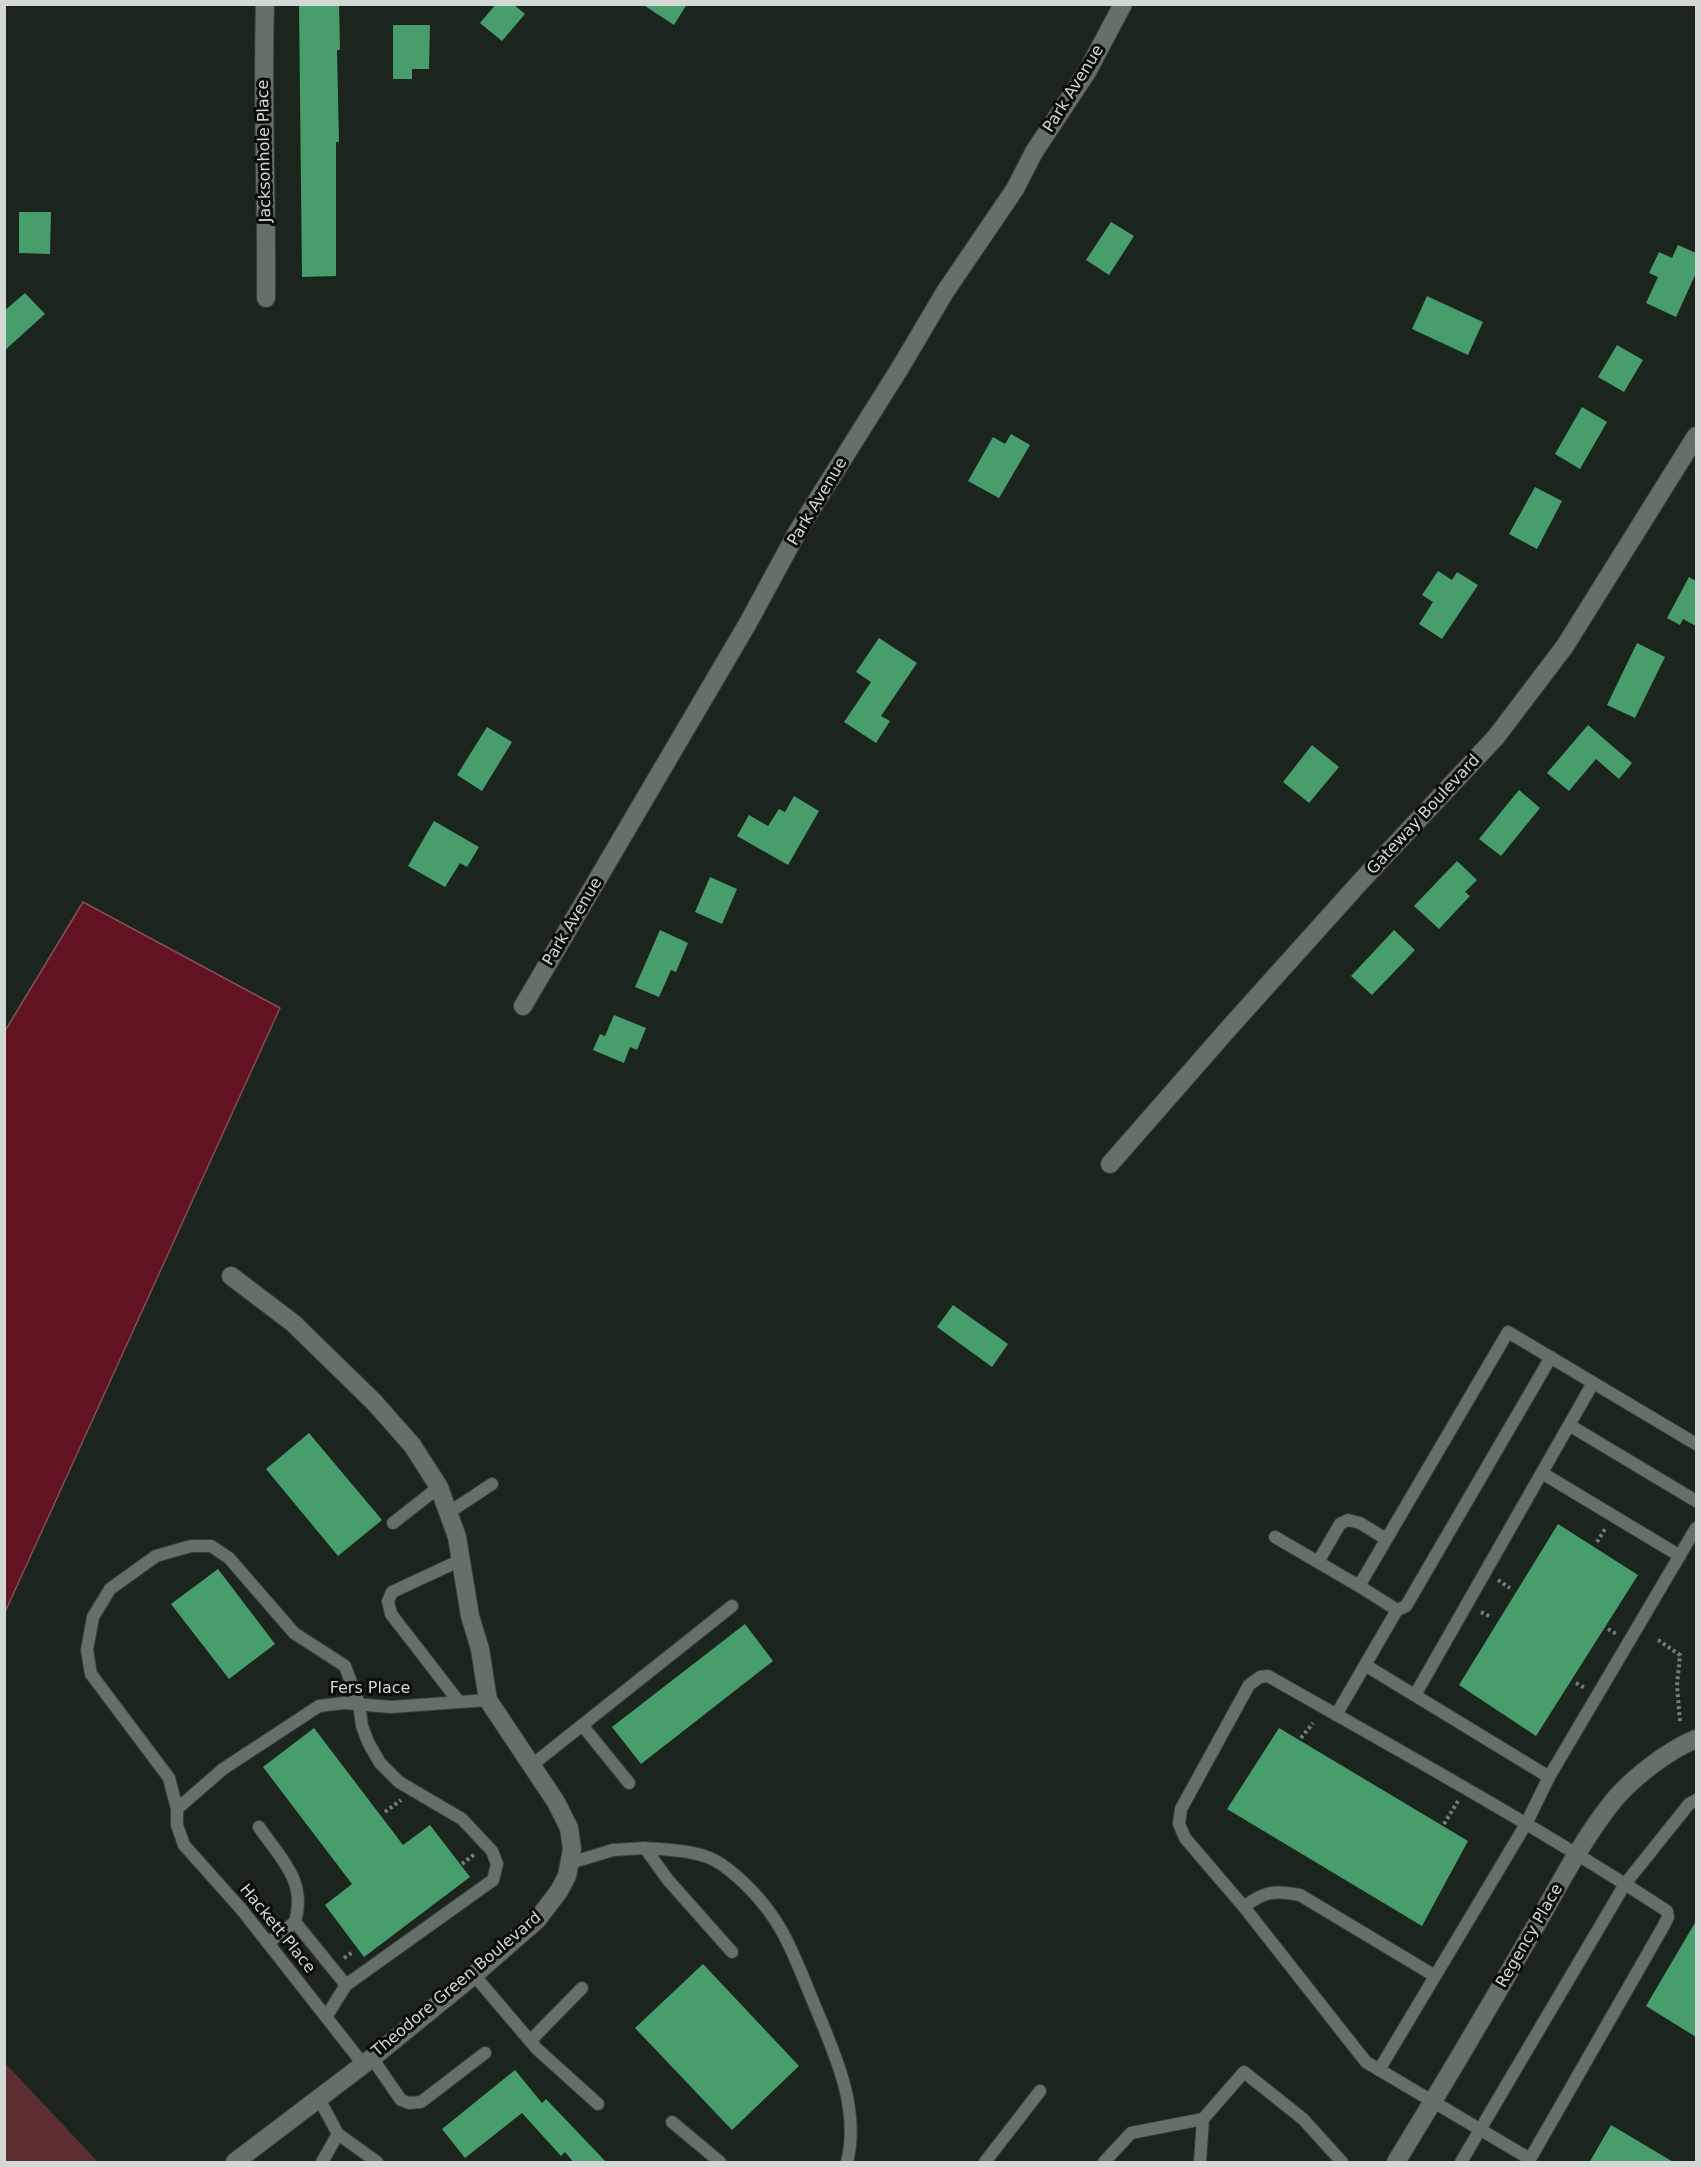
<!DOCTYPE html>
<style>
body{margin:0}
#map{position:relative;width:1701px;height:2167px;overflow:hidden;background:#1b251e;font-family:"DejaVu Sans",sans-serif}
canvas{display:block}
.frame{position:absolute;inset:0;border:6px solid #d2d9d4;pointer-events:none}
</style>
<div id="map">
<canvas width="1701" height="2167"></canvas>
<div class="frame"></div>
</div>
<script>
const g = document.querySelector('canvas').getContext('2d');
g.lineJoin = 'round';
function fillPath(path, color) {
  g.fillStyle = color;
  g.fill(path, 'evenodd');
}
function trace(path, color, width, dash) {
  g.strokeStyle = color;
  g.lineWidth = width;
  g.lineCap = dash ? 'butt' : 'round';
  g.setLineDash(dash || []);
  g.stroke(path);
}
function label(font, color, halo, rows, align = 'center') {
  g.font = font + ' "DejaVu Sans",sans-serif';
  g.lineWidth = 6;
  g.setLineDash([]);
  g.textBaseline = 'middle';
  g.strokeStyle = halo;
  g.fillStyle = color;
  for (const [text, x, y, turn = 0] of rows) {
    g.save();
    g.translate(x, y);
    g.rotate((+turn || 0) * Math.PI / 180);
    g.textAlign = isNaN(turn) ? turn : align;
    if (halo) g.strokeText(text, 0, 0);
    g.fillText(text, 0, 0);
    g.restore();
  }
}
const green = new Path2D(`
 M5,2063L98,2162H5Z`);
const water = new Path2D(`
 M83,902L280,1008L5,1612V1031Z`);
const building = new Path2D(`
 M299,4H339L340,50H337L339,142H336V276L302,277Z
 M496,4H513L525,14L502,41L480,23Z
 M642,4H687L674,25Z
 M393,25H430L429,69H412V79H393Z
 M19,212H51L50,254L19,253Z
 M1111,222L1134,236L1109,275L1086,260Z
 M1678,245L1696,253V273L1676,317L1646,303L1658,277L1649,273L1659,252L1672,258Z
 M25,293L45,314L4,351V311Z
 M1427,296L1483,322L1468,355L1412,329Z
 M1617,345L1643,360L1624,392L1598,377Z
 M1582,407L1607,422L1580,469L1555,454Z
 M1011,434L1030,445L999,498L968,481L993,437L1005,444Z
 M1535,487L1562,501L1537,549L1509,534Z
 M1438,571L1452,580L1457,572L1478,585L1442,639L1419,624L1433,602L1422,595Z
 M1689,577L1696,581V626L1683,619L1680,625L1667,618Z
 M879,638L917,663L881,716L890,721L876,743L844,722L871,682L856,672Z
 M1637,643L1665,657L1635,718L1607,705Z
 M1588,725L1632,763L1619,779L1596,759L1569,791L1547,773Z
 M487,727L512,742L482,791L457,775Z
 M1312,745L1339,767L1309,803L1283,782Z
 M1519,790L1540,808L1501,856L1479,839Z
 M794,796L819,811L788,865L737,836L749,815L768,826L779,809L785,812Z
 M434,821L479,847L467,867L460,863L445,887L408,866Z
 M1457,861L1477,880L1465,892L1470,896L1439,929L1414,906Z
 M710,877L737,889L722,924L695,912Z
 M660,930L688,943L676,972L671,970L659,997L635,987Z
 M1394,930L1415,950L1372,995L1351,976Z
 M614,1015L646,1028L637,1050L630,1047L624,1063L593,1050L600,1034L605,1036Z
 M953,1305L1008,1344L992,1367L937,1327Z
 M309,1433L382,1520L338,1556L266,1469Z
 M1558,1524L1638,1575L1536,1736L1459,1685Z
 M218,1569L275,1644L229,1679L171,1604Z
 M745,1624L773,1661L641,1764L612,1727Z
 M314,1728L403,1845L430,1825L470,1877L364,1957L325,1905L352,1884L263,1767Z
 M1279,1728L1468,1841L1422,1926L1227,1809Z
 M1696,1921V2037L1646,2006Z
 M703,1964L799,2066L732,2130L635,2028Z
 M515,2070L542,2103L546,2099L607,2163H574L565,2152L561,2156L522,2113L465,2158L442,2129Z
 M1611,2125L1675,2163H1589Z`);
const path = new Path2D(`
 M1597,1542L1605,1529
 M1498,1580L1510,1588
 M1481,1612L1491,1617
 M1608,1629L1618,1635
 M1658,1640L1680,1655L1677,1686L1680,1721
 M1576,1683L1585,1688
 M1301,1738L1313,1723
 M385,1812L401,1800
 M1444,1824L1458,1801
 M462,1864L476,1853
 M344,1958L353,1952`);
const lane = new Path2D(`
 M1569,1425L1696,1501
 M1542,1473L1680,1556
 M448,1513L492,1484
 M393,1523L439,1487
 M1275,1537L1359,1586
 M1318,1562L1340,1524L1348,1520L1360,1523L1386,1539
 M1397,1610L1406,1606L1551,1357
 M1365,1665L1549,1777
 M1415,1695L1593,1383
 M459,1702L391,1614L388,1601L392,1592L461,1560
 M1336,1715L1397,1610L1359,1586L1508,1332L1696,1444
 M582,1725L629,1783
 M532,1765L732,1606
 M177,1809L223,1769L319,1706L344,1703L391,1707L488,1700
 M259,1827C281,1859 307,1881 295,1922
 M645,1848C669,1850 700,1850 721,1864C744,1880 766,1904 780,1928C793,1950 802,1975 812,1999C833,2050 861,2107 847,2162
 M570,1863L613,1850L645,1848L668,1880L732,1952
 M1244,1907C1264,1891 1275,1890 1300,1895L1435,1976
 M268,1943L295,1922L346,1985L326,2017
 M474,1975L537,2049L598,2104
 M346,1985L493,1880L497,1864L492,1851L462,1819L399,1782L380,1763L368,1742L362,1726L359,1704L345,1666L294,1633L229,1558L211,1546H191L156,1556L110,1589L93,1617L87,1650L91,1674L169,1778L177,1809V1825L184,1845L242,1910L363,2064
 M530,2041L582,1988
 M372,2058L401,2100L409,2103L421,2102L485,2053
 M1379,2070L1526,1824L1549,1777L1696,1528
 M319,2099L338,2134L377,2162
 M672,2122L720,2162
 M322,2162L338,2134
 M985,2162L1040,2091
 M1104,2162L1131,2133L1203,2119
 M1200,2162L1203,2119L1244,2072L1303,2119L1342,2162
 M1461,2162L1625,1884L1689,1804L1696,1800
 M1527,2162L1530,2159L1366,2062L1244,1907L1185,1838L1179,1824L1181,1809L1249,1685L1260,1677L1268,1676C1402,1752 1538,1827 1667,1911L1668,1917L1663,1927L1530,2159`);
const street = new Path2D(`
 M265,4C262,102 267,200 266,298
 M523,1006L748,623L799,529L900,368L945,292L1015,189L1034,152L1087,72L1123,4
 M1110,1164L1229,1028L1362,880L1496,737L1565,646L1696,436
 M231,1276L293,1323L374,1402L412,1445L439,1487L457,1537L470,1616L480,1649L488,1700L556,1802L569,1828L572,1849L567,1876L559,1891L537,1920L474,1975L372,2058L235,2162
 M1396,2162C1442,2087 1487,2011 1531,1934C1556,1891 1579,1845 1610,1805C1628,1781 1668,1750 1696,1739`);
const streetNames = [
 ["Park Avenue",1074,89,-58],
 ["Jacksonhole Place",265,151,-91],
 ["Park Avenue",818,502,-59],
 ["Gateway Boulevard",1424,815,-47],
 ["Park Avenue",573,922,-59],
 ["Fers Place",370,1689],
 ["Hackett Place",277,1929,51],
 ["Regency Place",1530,1936,-60],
 ["Theodore Green Boulevard",457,1985,-40]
];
fillPath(green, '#5d2e31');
fillPath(water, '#621220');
trace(water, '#844e56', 1.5);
fillPath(building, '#489d6c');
trace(lane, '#373f39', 14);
trace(street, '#373f39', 20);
trace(path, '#757d77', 4, [3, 3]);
trace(lane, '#657068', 12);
trace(street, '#657068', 18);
label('16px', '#d2d9d4', '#090d0a', streetNames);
</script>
